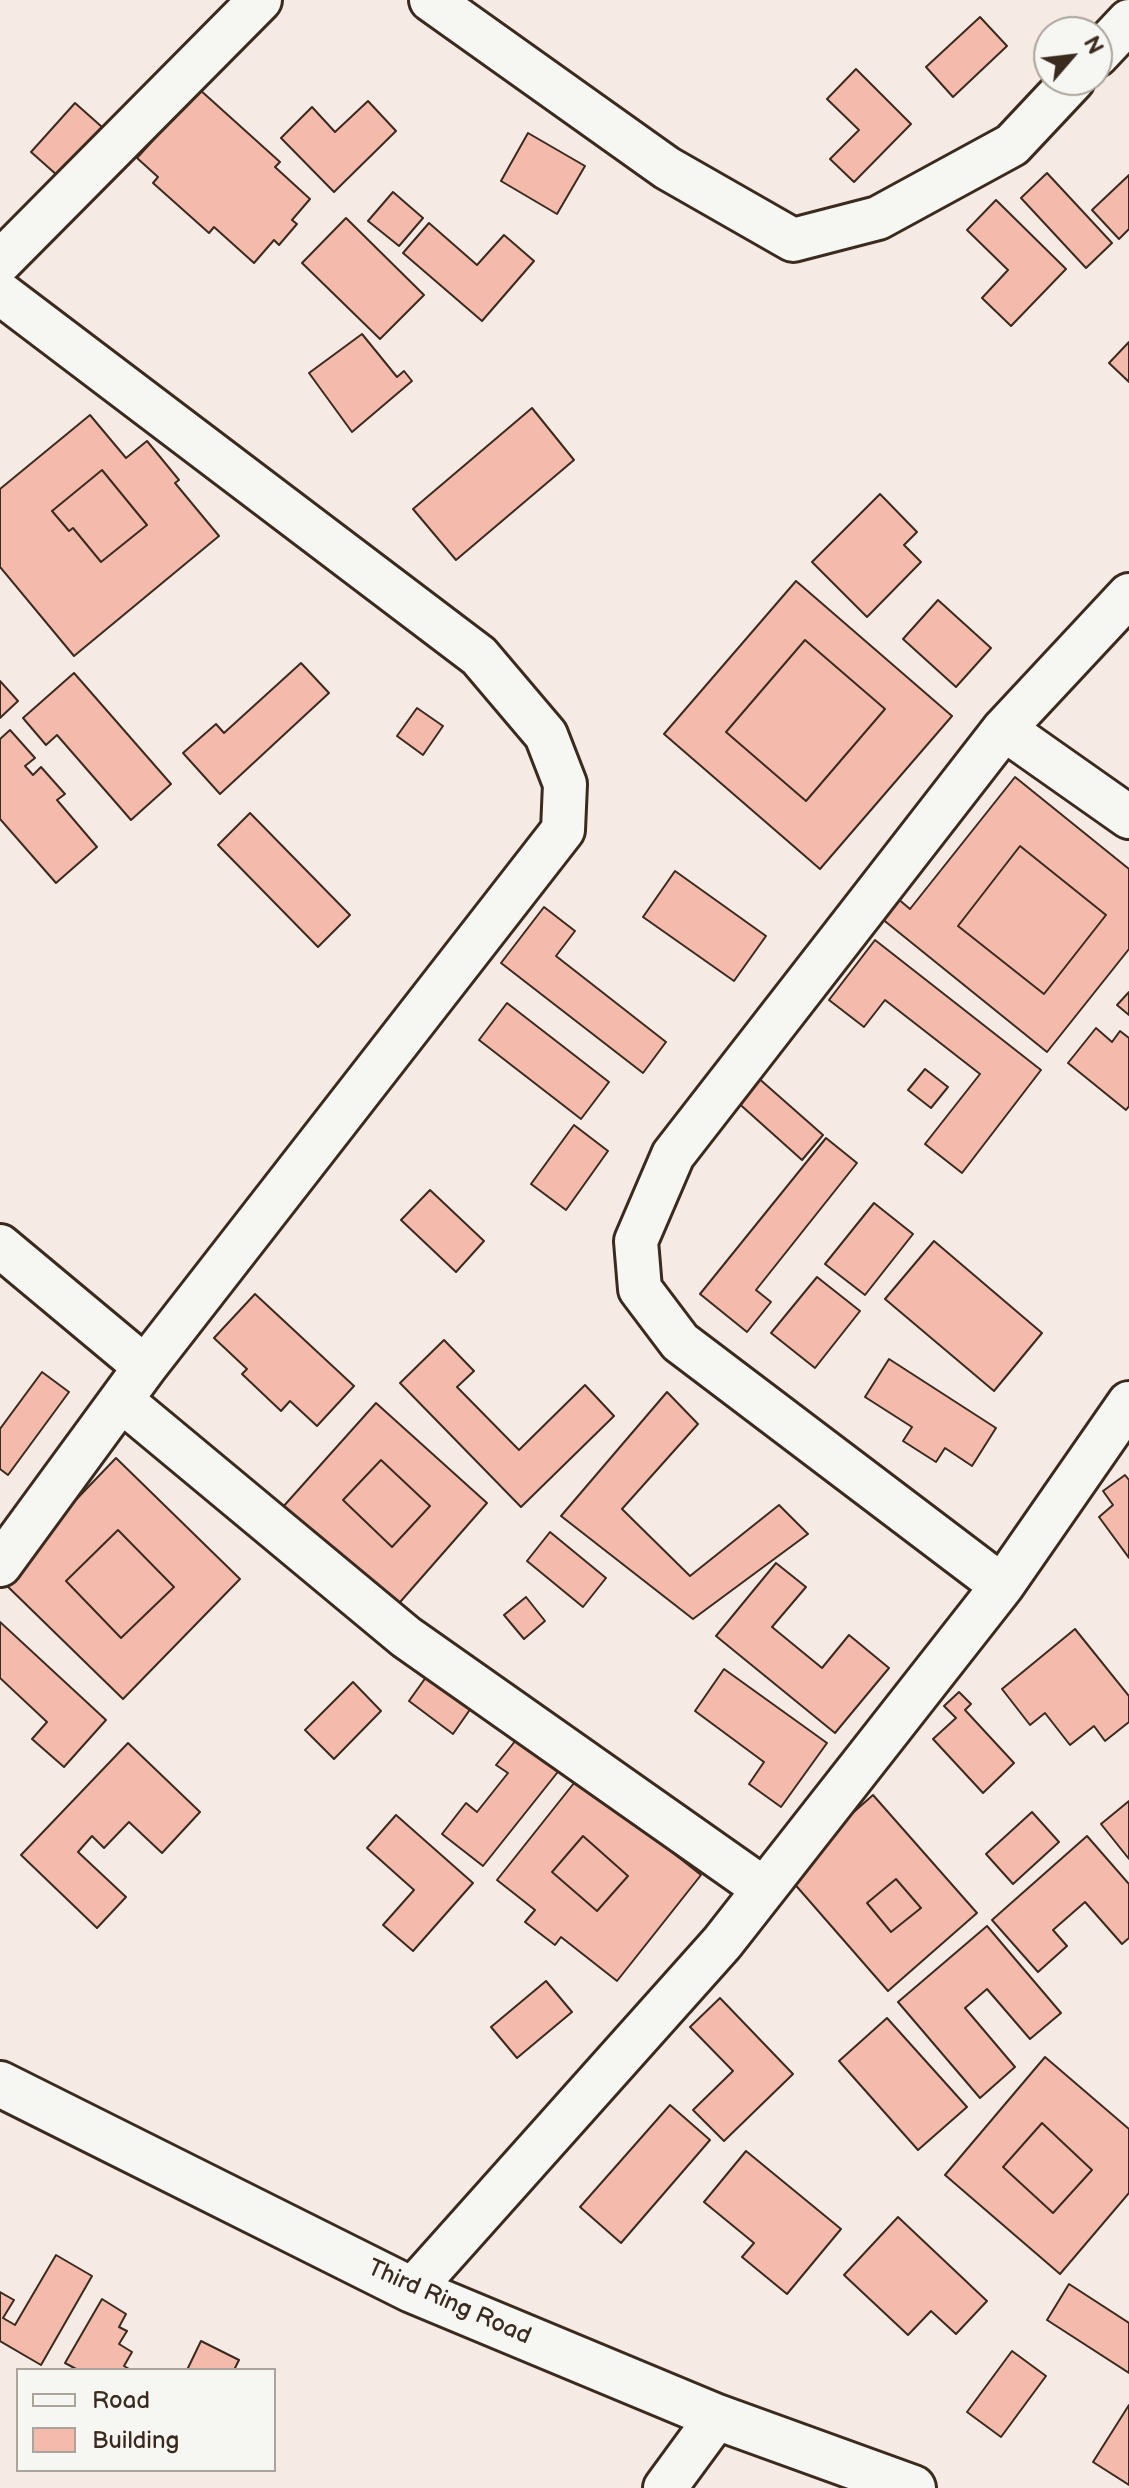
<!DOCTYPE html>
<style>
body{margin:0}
#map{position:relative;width:1129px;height:2488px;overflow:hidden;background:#f6eae4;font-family:"Balsamiq Sans",sans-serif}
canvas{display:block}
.legend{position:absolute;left:16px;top:2368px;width:260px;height:104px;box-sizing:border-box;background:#f6f6f2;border:2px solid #aba49d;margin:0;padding:10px 14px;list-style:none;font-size:24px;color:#3b2a1e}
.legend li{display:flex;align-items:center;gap:16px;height:40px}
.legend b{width:40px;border:2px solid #aba49d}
.north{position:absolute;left:1033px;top:16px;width:80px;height:80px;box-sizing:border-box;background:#f6f6f2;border:2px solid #aba49d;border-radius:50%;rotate:62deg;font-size:22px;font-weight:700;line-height:32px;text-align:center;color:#3b2a1e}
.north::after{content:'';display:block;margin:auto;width:28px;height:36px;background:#3b2a1e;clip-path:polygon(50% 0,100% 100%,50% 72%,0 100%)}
</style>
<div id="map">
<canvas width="1129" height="2488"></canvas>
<ul class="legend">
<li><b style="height:10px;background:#f6f6f2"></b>Road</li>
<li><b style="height:22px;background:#f4baac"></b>Building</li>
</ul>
<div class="north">N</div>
</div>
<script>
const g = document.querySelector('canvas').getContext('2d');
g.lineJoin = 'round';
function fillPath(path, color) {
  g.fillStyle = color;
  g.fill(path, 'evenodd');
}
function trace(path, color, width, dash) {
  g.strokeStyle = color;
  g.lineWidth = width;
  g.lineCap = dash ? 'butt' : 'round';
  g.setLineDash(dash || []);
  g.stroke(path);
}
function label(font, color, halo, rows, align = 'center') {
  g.font = font + ' "Balsamiq Sans",sans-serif';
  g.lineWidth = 6;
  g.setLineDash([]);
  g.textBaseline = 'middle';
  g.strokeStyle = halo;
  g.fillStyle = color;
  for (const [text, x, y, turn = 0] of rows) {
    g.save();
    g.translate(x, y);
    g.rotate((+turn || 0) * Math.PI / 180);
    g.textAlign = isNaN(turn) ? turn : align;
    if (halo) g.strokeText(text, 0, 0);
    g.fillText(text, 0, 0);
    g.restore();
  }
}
const building = new Path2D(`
 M980,17L1007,46L953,97L926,67Z
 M856,69L911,124L854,182L830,159L859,130L827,99Z
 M199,89L280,162L275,167L310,199L292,220L297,224L279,245L274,240L254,263L214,227L209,233L153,183L158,177L137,158Z
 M368,101L396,131L334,192L281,138L312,107L335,132Z
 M75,103L102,127L58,176L31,152Z
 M528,133L585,166L557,214L501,181Z
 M1047,173L1112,243L1086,268L1021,198Z
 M1129,175V229L1119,239L1092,210Z
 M393,192L423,218L399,246L368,221Z
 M996,200L1066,269L1011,326L982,298L1008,270L967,230Z
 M346,218L424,295L380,339L302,263Z
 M429,223L477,265L504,235L534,261L482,321L403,253Z
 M362,334L397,377L404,371L412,381L352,432L309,373Z
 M1129,342V382L1109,363Z
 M532,408L574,460L456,560L413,509Z
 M90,415L126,458L147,441L179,480L175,483L219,536L74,656L0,567V489ZM102,470L147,525L101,562L73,528L69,531L52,511Z
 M102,470L147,525L101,562L73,528L69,531L52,511Z
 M880,494L917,532L904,545L921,562L867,617L812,562Z
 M796,581L952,716L820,869L664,734ZM805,640L885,709L806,801L726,732Z
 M938,600L991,648L956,687L903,639Z
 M805,640L885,709L806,801L726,732Z
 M301,663L329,693L220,794L183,753L216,724L224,733Z
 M74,673L171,784L131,820L57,735L46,745L23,718Z
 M0,681L18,701L0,718Z
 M417,708L443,726L423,755L397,736Z
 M10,730L35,758L25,766L33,775L41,767L65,794L57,800L97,847L56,883L0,819V739Z
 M1015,777L1129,869V949L1047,1052L881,918L897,898L910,909ZM1020,846L1106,915L1044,994L958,926Z
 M250,813L350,915L318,947L218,845Z
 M1020,846L1106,915L1044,994L958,926Z
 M675,871L766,936L734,981L643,917Z
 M544,907L575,931L556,956L666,1042L643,1073L501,963Z
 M875,940L1041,1070L962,1173L925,1144L980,1074L885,1000L864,1027L829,1000Z
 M1129,992V1015L1117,1005Z
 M507,1003L609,1082L581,1119L479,1040Z
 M1096,1028L1112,1042L1120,1031L1129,1038V1106L1126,1110L1068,1063Z
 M925,1069L948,1087L931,1108L908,1090Z
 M756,1076L823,1135L802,1160L735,1100Z
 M574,1125L608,1151L566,1210L531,1184Z
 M826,1138L857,1163L756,1290L771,1302L747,1332L700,1294Z
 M430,1190L484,1241L456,1272L401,1220Z
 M874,1203L913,1234L865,1295L825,1264Z
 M934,1241L1042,1333L994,1391L885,1299Z
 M817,1277L860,1311L815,1368L771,1333Z
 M255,1294L354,1386L317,1426L290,1401L281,1411L242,1374L247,1369L214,1338Z
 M444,1340L474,1371L457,1387L519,1450L585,1385L614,1416L521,1507L400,1383Z
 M889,1359L996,1428L972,1466L945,1448L936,1462L903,1441L912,1427L865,1397Z
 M42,1372L69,1392L8,1475L0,1469V1429Z
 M667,1392L698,1424L622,1509L690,1576L779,1505L808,1534L693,1619L561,1516Z
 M376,1403L487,1503L394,1609L282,1508ZM381,1460L430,1506L392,1547L343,1500Z
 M116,1458L240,1579L123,1699L0,1579ZM118,1530L174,1587L121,1638L66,1581Z
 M381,1460L430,1506L392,1547L343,1500Z
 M1125,1475L1129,1480V1558L1099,1517L1113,1505L1103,1491Z
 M118,1530L174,1587L121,1638L66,1581Z
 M550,1532L606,1578L583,1607L527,1561Z
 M776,1563L806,1587L772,1627L822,1668L849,1635L889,1668L835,1733L716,1636Z
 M526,1597L545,1621L524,1639L504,1615Z
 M0,1622L106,1720L64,1767L32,1739L47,1722L0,1678Z
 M1075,1629L1129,1696V1722L1105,1741L1094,1726L1070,1745L1045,1713L1030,1725L1002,1689Z
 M434,1666L478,1698L453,1734L409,1701Z
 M724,1669L827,1743L781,1807L749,1784L764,1762L695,1711Z
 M353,1682L381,1711L334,1759L305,1730Z
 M959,1692L971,1704L965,1710L1014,1763L983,1793L933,1739L956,1718L944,1706Z
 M520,1735L561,1768L483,1866L442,1834L466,1803L477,1812L508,1773L496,1765Z
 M128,1743L200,1812L162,1853L129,1822L104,1848L92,1836L78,1852L126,1897L97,1928L21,1855Z
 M578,1778L701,1875L617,1981L561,1937L555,1945L525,1922L535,1910L497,1880ZM583,1836L628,1876L597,1911L552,1872Z
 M873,1795L977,1913L888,1991L785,1873ZM896,1879L921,1908L891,1932L867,1903Z
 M1129,1801V1859L1101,1824Z
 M1032,1812L1059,1842L1013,1884L986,1854Z
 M396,1815L473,1883L413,1951L383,1925L414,1890L367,1848Z
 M583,1836L628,1876L597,1911L552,1872Z
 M1087,1836L1129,1884V1938L1122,1944L1085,1902L1053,1930L1067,1946L1038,1972L992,1920Z
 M896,1879L921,1908L891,1932L867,1903Z
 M987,1926L1061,2013L1030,2039L987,1989L965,2008L1015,2067L980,2098L898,2002Z
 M546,1981L572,2012L517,2058L491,2027Z
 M720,1998L793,2074L724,2141L693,2110L733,2071L690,2027Z
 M887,2018L967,2107L918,2150L839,2061Z
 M1045,2057L1129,2129V2193L1060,2274L945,2175ZM1042,2123L1092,2170L1053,2213L1003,2167Z
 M670,2105L710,2140L621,2243L580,2207Z
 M1042,2123L1092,2170L1053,2213L1003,2167Z
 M746,2151L841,2229L787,2294L742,2257L754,2243L704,2202Z
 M898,2217L987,2301L956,2334L931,2311L908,2335L844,2275Z
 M56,2255L92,2276L41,2365L0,2341V2292L14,2300L3,2318L15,2325Z
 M1069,2284L1129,2323V2373L1047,2320Z
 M102,2299L126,2314L119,2327L127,2331L119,2344L132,2352L124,2366L131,2370H78L65,2363Z
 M201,2341L239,2360L234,2370H187Z
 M1012,2351L1046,2376L1001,2437L967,2412Z
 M1129,2405V2485L1093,2462Z`);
const minor = new Path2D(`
 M431,0L667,168L793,240L878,218L1012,145L1073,80
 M1097,55L1129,21
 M0,262L260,0
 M0,293L479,656L546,735L565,784L563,830L145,1367L0,1565
 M1004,729L1129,817
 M0,1246L145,1367
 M121,1400L406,1637L764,1889
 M1002,1586L680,1342L640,1289L636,1241L673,1155L1004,729L1129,595
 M412,2290L722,1943L1002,1586L1129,1403
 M665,2488L717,2417`);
const tertiary = new Path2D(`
 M0,2084L412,2290L717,2417L913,2488`);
const streetNames = [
 ["Third Ring Road",449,2303,24]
];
fillPath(building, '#f4baac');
trace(building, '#3b2a1e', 2);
trace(minor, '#3b2a1e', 48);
trace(tertiary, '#3b2a1e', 50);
trace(minor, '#f6f6f2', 42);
trace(tertiary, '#f6f6f2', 44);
label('24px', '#3b2a1e', '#f6f6f2', streetNames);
</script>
